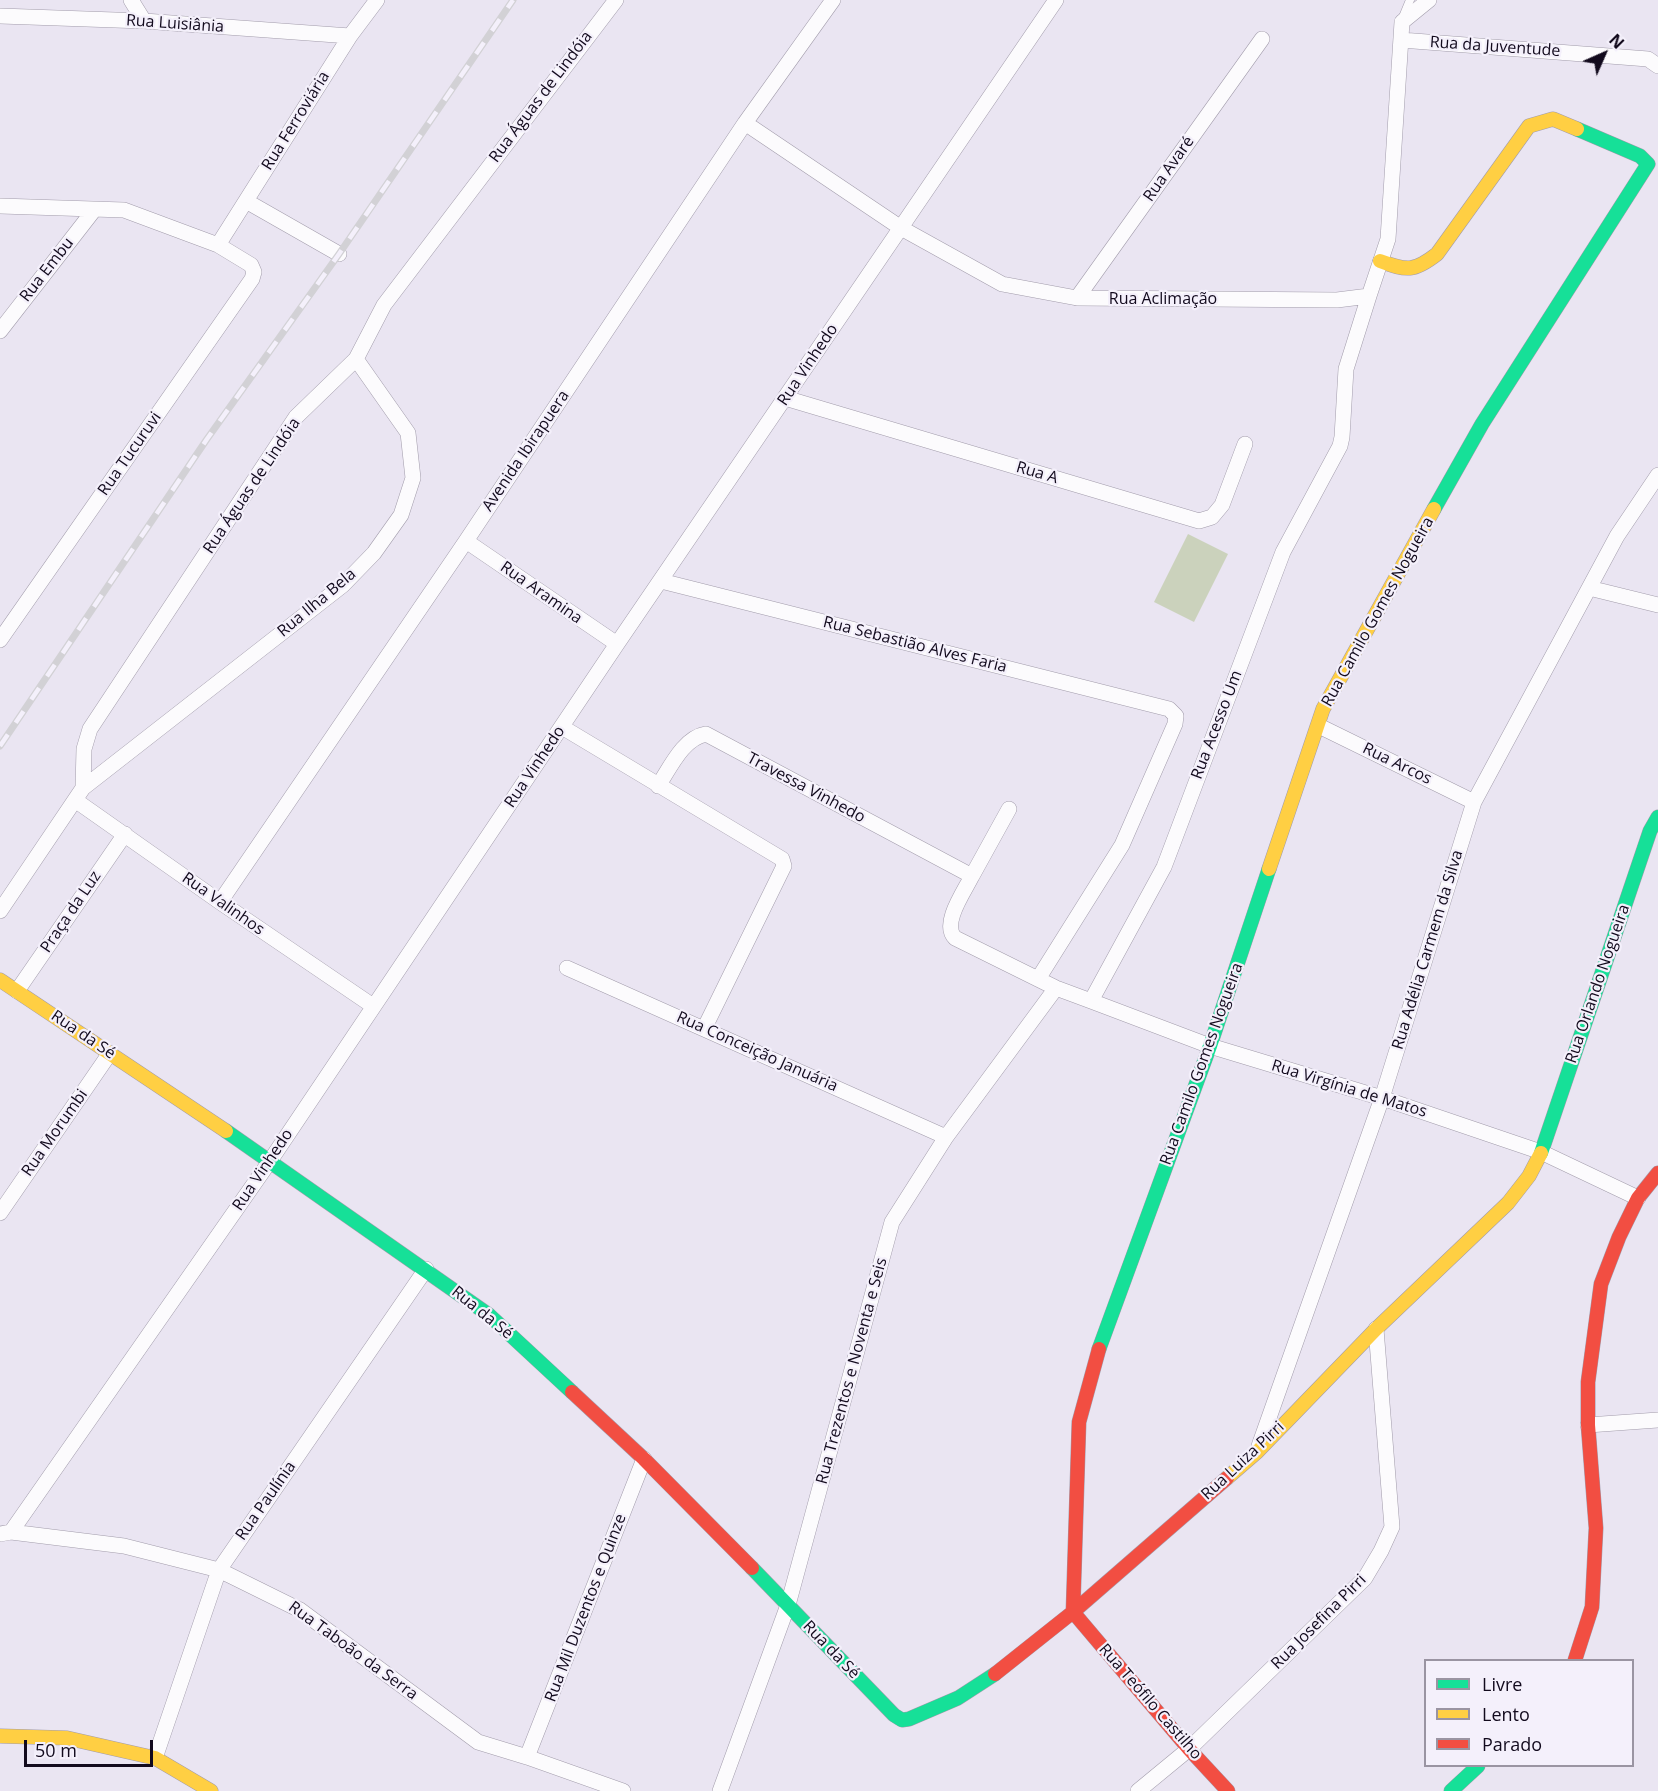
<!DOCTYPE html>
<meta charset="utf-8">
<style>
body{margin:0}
#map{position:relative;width:1658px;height:1791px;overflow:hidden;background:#eae5f2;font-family:"Open Sans",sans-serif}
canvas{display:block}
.legend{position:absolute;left:1424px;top:1659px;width:210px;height:108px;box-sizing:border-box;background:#f4f0fb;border:2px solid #9a94a2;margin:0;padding:8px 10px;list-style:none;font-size:18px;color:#120a1d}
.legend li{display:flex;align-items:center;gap:12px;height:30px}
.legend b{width:30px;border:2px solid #9a94a2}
.north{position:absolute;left:1574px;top:24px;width:60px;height:60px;-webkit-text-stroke:4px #f4f0fb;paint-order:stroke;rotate:45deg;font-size:16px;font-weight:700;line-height:24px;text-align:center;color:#120a1d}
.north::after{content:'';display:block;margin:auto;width:21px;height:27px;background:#120a1d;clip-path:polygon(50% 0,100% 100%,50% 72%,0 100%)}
.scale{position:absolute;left:24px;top:1740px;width:129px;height:27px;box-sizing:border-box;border:3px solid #120a1d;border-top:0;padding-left:8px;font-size:18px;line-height:21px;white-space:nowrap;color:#120a1d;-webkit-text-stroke:4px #f4f0fb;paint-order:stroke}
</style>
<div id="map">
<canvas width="1658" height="1791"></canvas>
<ul class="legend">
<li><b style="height:8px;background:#16e098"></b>Livre</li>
<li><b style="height:8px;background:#ffcf43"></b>Lento</li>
<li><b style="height:8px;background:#f24e42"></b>Parado</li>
</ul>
<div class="north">N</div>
<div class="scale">50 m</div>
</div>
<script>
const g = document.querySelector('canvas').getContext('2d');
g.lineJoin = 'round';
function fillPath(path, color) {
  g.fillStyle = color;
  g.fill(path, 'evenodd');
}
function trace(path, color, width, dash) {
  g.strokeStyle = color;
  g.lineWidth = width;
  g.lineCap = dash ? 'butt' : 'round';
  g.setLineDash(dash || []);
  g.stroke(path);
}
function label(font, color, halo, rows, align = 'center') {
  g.font = font + ' "Open Sans",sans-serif';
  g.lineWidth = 4.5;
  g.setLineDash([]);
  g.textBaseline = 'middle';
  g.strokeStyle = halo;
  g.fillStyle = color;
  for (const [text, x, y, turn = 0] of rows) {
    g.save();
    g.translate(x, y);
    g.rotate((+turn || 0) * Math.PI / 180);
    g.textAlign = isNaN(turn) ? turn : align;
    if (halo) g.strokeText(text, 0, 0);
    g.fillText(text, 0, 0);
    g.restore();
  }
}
const green = new Path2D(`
 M1188,534L1228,554L1194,622L1154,602Z`);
const lane = new Path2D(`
 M1403,17L1410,0`);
const street = new Path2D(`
 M131,0L144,21
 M0,16L144,21L350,36
 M1401,40L1648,59L1658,66
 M745,123L901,228L1002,284L1077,298L1337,300L1369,296L1388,239L1402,22L1429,0
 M246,201L339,254
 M0,206L124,210L218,245L251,265L254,272L252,279L0,640
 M218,245L350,36L377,0
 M1077,298L1262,39
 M0,331L94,210
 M785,398L1199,521L1212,517L1222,505L1245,444
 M466,541L617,644
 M661,581L1169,709L1176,716L1175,724L1122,845L1038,979
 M1589,588L1658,605
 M1319,726L1474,802
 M562,727L782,859L784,866L704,1029
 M658,786C670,768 683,738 706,734L972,876C964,892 941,924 955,938L1056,988L1091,1001L1210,1046L1382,1098L1541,1152L1638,1198
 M83,788L343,585L374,553L401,515L413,478L408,433L356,359
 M75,800L220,902L373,1006
 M972,876L1009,809
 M220,902L466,541L745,123L833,0
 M0,911L83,788L84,749L90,729L296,417L356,359L384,305L616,0
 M567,968L946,1137
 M17,991L125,834
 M1091,1001L1164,867L1283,552L1340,446L1342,437L1346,369L1369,296
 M0,1213L110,1053
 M1588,1425L1658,1420
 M1259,1446L1382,1098L1474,802L1617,536L1658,475
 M11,1532L270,1161L617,644L1056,0
 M0,1534L11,1532L124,1546L219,1570L300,1610L478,1742L527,1757L623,1791
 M527,1757L644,1459
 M155,1758L219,1570L426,1269
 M720,1791L788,1605L892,1222L946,1137L1056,988
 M1138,1791L1189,1749L1365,1578L1381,1551L1392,1527L1376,1329`);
const fast = new Path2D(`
 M1434,509L1482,424L1648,164L1640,156L1577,129
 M226,1131L489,1315L572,1392
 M1541,1153L1650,831L1658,817
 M1099,1349L1210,1046L1269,869
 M752,1568L894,1715L902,1720L909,1719L958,1698L995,1674
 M1451,1791L1478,1766`);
const slow = new Path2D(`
 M1380,261C1407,271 1414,272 1437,254L1529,126L1553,119L1577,129
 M1269,869L1323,709L1434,509
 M0,980L226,1131
 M1227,1478L1257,1452L1376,1329L1508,1203L1529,1176L1541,1153
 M0,1736L67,1738L155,1758L211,1791`);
const jam = new Path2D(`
 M1099,1349L1079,1422L1073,1612L1189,1749L1228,1791
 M572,1392L644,1459L752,1568
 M1575,1660L1592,1607L1596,1528L1588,1425V1382L1601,1284L1619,1237L1638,1198L1658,1173
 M995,1674L1073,1612L1227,1478`);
const rail = new Path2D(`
 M0,746L207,439L339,254L513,0`);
const streetNames = [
 ["Rua Luisiânia",175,24,4],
 ["Rua da Juventude",1495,47,4],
 ["Rua Águas de Lindóia",541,97,-53],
 ["Rua Ferroviária",296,121,-58],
 ["Rua Avaré",1169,169,-55],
 ["Rua Embu",47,270,-52],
 ["Rua Aclimação",1163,299],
 ["Rua Vinhedo",808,365,-56],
 ["Avenida Ibirapuera",526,451,-56],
 ["Rua Tucuruvi",130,454,-55],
 ["Rua A",1037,473,16],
 ["Rua Águas de Lindóia",252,486,-56],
 ["Rua Aramina",541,593,35],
 ["Rua Ilha Bela",317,603,-40],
 ["Rua Camilo Gomes Nogueira",1378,612,-61],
 ["Rua Sebastião Alves Faria",915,645,14],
 ["Rua Acesso Um",1217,725,-69],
 ["Rua Arcos",1397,764,26],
 ["Rua Vinhedo",535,767,-56],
 ["Travessa Vinhedo",806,788,28],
 ["Rua Valinhos",223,904,35],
 ["Praça da Luz",71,912,-56],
 ["Rua Adélia Carmem da Silva",1428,950,-73],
 ["Rua Orlando Nogueira",1598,984,-71],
 ["Rua da Sé",83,1035,34],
 ["Rua Conceição Januária",757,1052,24],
 ["Rua Camilo Gomes Nogueira",1202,1064,-70],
 ["Rua Virgínia de Matos",1349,1089,17],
 ["Rua Morumbi",55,1133,-55],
 ["Rua Vinhedo",263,1170,-56],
 ["Rua da Sé",482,1313,39],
 ["Rua Trezentos e Noventa e Seis",852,1371,-75],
 ["Rua Luiza Pirri",1243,1461,-43],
 ["Rua Paulínia",266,1501,-55],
 ["Rua Mil Duzentos e Quinze",586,1608,-69],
 ["Rua Josefina Pirri",1319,1622,-45],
 ["Rua da Sé",831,1650,46],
 ["Rua Taboão da Serra",353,1651,36],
 ["Rua Teófilo Castilho",1150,1702,49]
];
fillPath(green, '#cbd2bc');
trace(lane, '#a29cab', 9);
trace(street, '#a29cab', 16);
trace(fast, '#a29cab', 15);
trace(slow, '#a29cab', 15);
trace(jam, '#a29cab', 15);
trace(lane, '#fcfbfd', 8);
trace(street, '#fcfbfd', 15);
trace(fast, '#16e098', 14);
trace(slow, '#ffcf43', 14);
trace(jam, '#f24e42', 14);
trace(rail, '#d2d1d5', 7);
trace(rail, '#f4f0fb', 4.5, [14]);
label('16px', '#120a1d', '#f4f0fb', streetNames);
</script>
